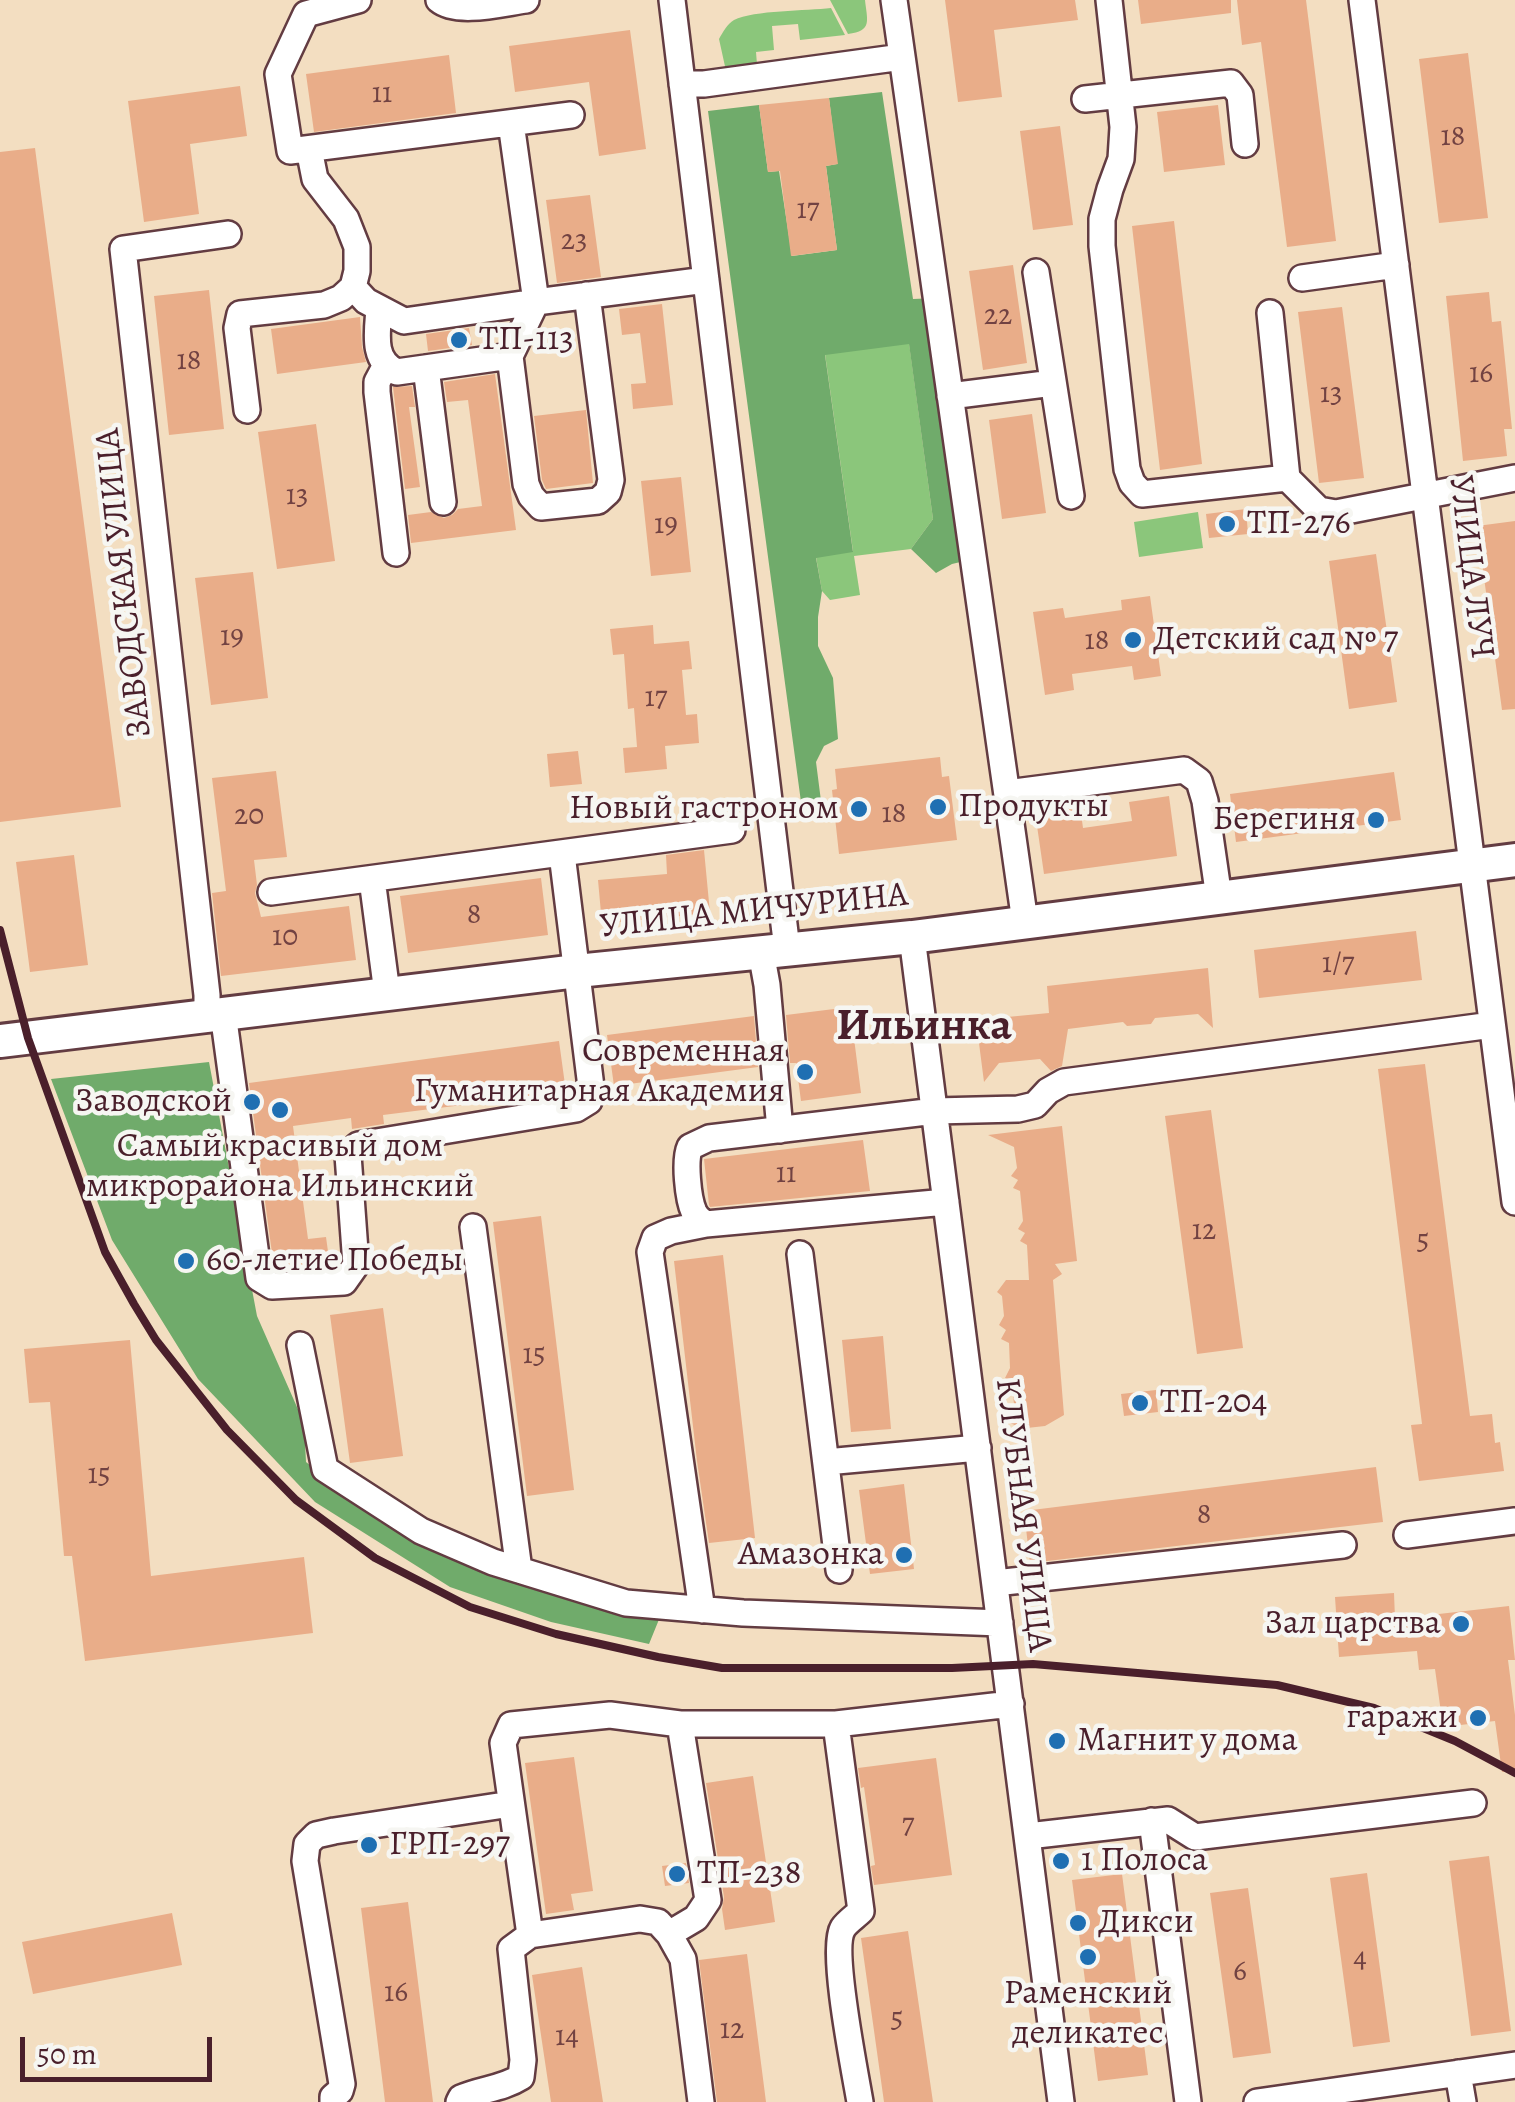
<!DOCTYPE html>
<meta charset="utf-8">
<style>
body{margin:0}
#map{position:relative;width:1515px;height:2102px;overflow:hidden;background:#f3dec1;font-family:Alegreya,serif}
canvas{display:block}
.scale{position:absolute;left:20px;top:2037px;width:192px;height:45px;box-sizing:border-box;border:5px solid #4a1f2b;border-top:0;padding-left:12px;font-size:30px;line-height:35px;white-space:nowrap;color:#4a1f2b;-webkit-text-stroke:8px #f6f6f2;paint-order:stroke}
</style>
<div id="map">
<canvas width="1515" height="2102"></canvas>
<div class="scale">50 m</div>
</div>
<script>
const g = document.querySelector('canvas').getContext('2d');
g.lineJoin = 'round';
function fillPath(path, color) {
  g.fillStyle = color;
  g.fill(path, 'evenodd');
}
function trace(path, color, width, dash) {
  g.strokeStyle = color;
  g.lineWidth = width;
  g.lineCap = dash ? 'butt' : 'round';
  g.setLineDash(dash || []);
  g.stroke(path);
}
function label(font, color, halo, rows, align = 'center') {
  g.font = font + ' Alegreya,serif';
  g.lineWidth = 9;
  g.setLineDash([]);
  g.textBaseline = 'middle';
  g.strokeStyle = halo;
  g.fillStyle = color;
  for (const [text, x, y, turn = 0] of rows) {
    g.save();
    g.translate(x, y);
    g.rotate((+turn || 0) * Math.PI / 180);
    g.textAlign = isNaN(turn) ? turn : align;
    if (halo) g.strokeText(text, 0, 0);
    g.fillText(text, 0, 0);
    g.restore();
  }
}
const green = new Path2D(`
 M830,0H865C867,20 873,31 848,34Z
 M831,8L845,35L800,40L798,24L772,26L774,50L756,52L758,77L728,80L719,39C723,32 727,24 734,20C754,10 807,11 831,8Z
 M909,343L933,519L911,549L854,556L860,595L830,600L822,591L816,557L853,551L825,354Z
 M1198,512L1203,548L1139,557L1134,522Z`);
const forest = new Path2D(`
 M882,92L913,299L937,298L973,559L952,564L936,573L911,549L933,519L909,344L825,355L853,552L816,558L822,591L818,617V646L833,678L838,739L824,746L816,762L821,801L801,802L708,111L759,105L768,172L779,171L792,256L837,250L826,166L837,164L829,98Z
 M209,1062L257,1316L304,1423L306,1462L380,1522L498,1578L617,1615L660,1617L649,1644L551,1622L450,1587L315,1502L198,1379L112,1240L51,1079Z`);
const building = new Path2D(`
 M945,0H1075L1078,20L994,30L1002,97L958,102Z
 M1138,0H1231V13L1141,24Z
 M1237,0H1306L1336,241L1287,247L1261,42L1242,45Z
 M630,30L646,149L599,156L589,82L515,92L509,46Z
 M1468,53L1488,218L1439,223L1419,59Z
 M449,55L456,113L314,132L306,74Z
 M240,86L247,136L190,144L199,214L144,222L128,101Z
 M829,98L838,164L826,166L837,250L791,256L780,171L768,172L759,105Z
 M1218,105L1225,165L1164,172L1157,112Z
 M1060,126L1073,225L1033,230L1020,131Z
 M35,148L121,807L0,822V152Z
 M590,195L601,277L557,283L546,200Z
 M1174,221L1202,464L1160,470L1132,226Z
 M1013,265L1027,363L983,370L969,271Z
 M209,290L224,429L169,435L154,296Z
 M1489,292L1492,322L1501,321L1512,429H1504L1507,456L1463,461L1446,296Z
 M662,304L673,405L633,409L631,384L646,383L640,333L622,335L619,309Z
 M1342,307L1364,478L1319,483L1298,312Z
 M360,317L362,347L366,362L277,374L271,329Z
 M469,328L472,345L428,351L426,334Z
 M495,374L516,530L411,543L408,515L431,512L444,518L452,515L458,509L482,506L468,400L447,402L444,382Z
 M412,386L415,407H409L420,487L405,489L393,387Z
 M586,410L593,483L546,489L542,480L534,416Z
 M1032,414L1046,513L1002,519L989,420Z
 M316,424L335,561L277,569L258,432Z
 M681,477L691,572L651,576L641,481Z
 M1246,509L1248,534L1209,538L1206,514Z
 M1515,521V709L1502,710L1477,526Z
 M1376,554L1397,702L1349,709L1329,561Z
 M253,572L268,698L211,705L195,578Z
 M1150,596L1161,676L1134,680L1132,666L1072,674L1074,690L1045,695L1033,612L1063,608L1065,618L1122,610L1121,600Z
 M653,625L654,644L689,641L692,669L682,670L686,715L697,714L699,743L665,746L667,769L625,773L623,748L637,747L634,708L628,709L624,654L613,655L610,629Z
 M578,751L582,784L550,787L547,754Z
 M940,757L942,777L949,776L957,840L839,854L832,790L837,789L835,769Z
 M276,771L287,857L254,860L257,885L255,893L261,917L349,906L356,960L221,976L212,893L226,891L212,778Z
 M1394,772L1401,820L1236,842L1230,794Z
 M1169,796L1177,856L1044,874L1035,812L1080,806L1083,828L1132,821L1129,802Z
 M704,850L710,913L602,924L598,880L667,874L666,855Z
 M74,855L88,965L30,972L16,862Z
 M541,878L548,935L408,953L400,896Z
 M1416,931L1422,980L1259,998L1254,950Z
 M1208,968L1213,1028L1198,1014L1155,1018L1151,1024L1127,1026L1123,1022L1068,1029L1062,1066L1051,1071L1040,1059L999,1063L984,1082L976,1020L1049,1013L1047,986Z
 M850,1007L861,1093L801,1101L796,1063H790L786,1015Z
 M754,1016L758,1067L614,1086L607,1035Z
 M559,1041L566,1092L383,1115L384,1124L371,1126L352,1129L351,1118L293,1126L308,1239L326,1237L330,1266L274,1268L249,1083Z
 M1425,1064L1470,1416L1492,1414L1495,1443L1500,1442L1504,1471L1419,1481L1411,1425L1422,1424L1378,1069Z
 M1211,1110L1243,1348L1197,1354L1165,1116Z
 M1062,1126L1077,1261L1055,1264L1062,1274L1053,1280L1064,1415L1045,1426L1018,1429L1017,1426L1010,1423L1015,1413L1013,1395L1007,1391L1012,1382L1005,1378L1010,1368L1009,1343L1001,1339L1006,1330L999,1325L1004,1316L1002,1296L997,1292L1006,1280H1029L1027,1245L1020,1241L1025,1233L1018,1229L1023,1221L1020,1191L1013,1188L1018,1180L1011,1176L1017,1168L1014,1147L988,1135Z
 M863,1140L870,1191L710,1207L709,1205L704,1159Z
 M541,1216L574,1490L527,1496L493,1222Z
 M723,1255L755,1538L709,1543L697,1461L674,1261Z
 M383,1308L403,1456L350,1463L330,1315Z
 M883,1336L891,1429L851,1432L842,1340Z
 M130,1340L151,1576L304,1557L313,1633L85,1661L72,1556H64L50,1402L29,1403L24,1349Z
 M1156,1390L1158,1412L1124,1416L1121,1394Z
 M1376,1467L1383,1522L1030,1563L1024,1511Z
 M904,1484L914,1569L870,1574L859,1490Z
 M1394,1593L1395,1619L1509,1606L1515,1660H1508L1515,1715V1771L1502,1772L1495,1721L1443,1727L1435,1669L1419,1670L1417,1651L1339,1657L1335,1597Z
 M574,1757L593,1891L571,1894L574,1910L546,1914L525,1763Z
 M936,1758L952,1875L874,1885L871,1866L875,1865L864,1787L861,1788L858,1768Z
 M753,1776L775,1922L725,1930L722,1909L724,1897L706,1783Z
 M1489,1856L1511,2031L1471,2036L1449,1861Z
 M686,1863L689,1883L665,1886L662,1866Z
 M1367,1873L1390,2042L1353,2047L1330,1878Z
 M1122,1874L1148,2075L1098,2081L1072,1880Z
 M1248,1888L1271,2053L1233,2058L1210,1893Z
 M408,1902L433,2102H385L361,1908Z
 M172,1913L182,1965L33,1994L22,1942Z
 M908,1931L933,2102H884L861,1938Z
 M747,1954L766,2102H717L699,1960Z
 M582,1967L603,2102H551L532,1975Z`);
const minor = new Path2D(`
 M358,0L306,14L278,74L290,151L571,115
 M439,0C457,15 503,3 526,0
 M672,0L787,949
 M894,0L1025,922
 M1109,0L1123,127L1121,159L1110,189L1102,219V246L1127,469L1132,483L1142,494L1287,478L1270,313
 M1362,0L1515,1202
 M682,84H704L902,57
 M1085,99L1231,83L1240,95L1245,144
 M1036,272L1071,496
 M1302,278L1396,265
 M353,287L366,301L404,321L536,302L511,123
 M379,309C377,334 372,361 397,372L510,356L526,484L531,496L541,507L598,501L608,492L611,480L587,295
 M510,356L536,302L706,280
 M385,367L377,382V392L396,553
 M426,368L443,502
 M950,396L1053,383
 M247,410L237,328L240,314L324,305L341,298L353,287L357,271V247L346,219L315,179L309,149
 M1287,478L1319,510L1336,513L1515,478
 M1007,793L1184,770L1199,781L1205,801L1219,898
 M372,879L387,993
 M271,892L732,830
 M912,937L1061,2102
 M761,952L767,985L780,1130
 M223,1013L259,1278L272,1286L344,1282L356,1265L348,1155L358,1145L576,1109L589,1101L591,1087L562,854
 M207,1014V995L123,249L228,234
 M946,1202L706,1224C700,1220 697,1218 694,1212C688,1199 684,1160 690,1147L709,1138L935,1111L1018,1109L1035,1105L1048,1091L1064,1082L1492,1025
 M473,1227L519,1570
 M800,1254L839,1570
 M300,1345L325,1469L421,1531L493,1562L626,1603L743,1613L1000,1623
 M826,1462L978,1448
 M1407,1535L1515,1521
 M995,1583L1343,1545
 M702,1610L650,1252L655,1238L671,1231L706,1224
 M836,1724L861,1911C856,1916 847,1922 843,1928C830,1949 855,2072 860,2102
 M1152,1821L1188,2102
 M1028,1836L1168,1820L1195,1837L1473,1803
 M669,1934L696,1918L708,1900L680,1724
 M530,1935L503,1743L511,1725L610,1715L680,1724H836L1011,1704
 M1458,2073L1463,2102
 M333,2102V2097L340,2091L342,2084L305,1861L307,1844L316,1835L334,1831L511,1804
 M459,2102L461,2098C481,2089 502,2089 521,2077L523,2060L511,1949L530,1935L640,1919L658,1922L669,1934L683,1959L701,2102
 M1257,2102L1515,2065`);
const major = new Path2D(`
 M0,1041L577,971L912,937L1515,860`);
const rail = new Path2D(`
 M0,930L28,1038L105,1252L134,1304L156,1340L227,1430L296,1500L375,1558L470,1607L556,1634L658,1657L722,1668H952L1033,1664L1277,1685L1374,1708L1455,1741L1515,1773`);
const markers = [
 [459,340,10,"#1f6fb2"],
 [1227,524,10,"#1f6fb2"],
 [1133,640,10,"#1f6fb2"],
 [938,807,10,"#1f6fb2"],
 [859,809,10,"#1f6fb2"],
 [1376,820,10,"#1f6fb2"],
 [805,1072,10,"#1f6fb2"],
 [252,1102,10,"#1f6fb2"],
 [280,1110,10,"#1f6fb2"],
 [186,1261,10,"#1f6fb2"],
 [1140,1403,10,"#1f6fb2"],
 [904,1555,10,"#1f6fb2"],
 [1461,1624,10,"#1f6fb2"],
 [1478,1718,10,"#1f6fb2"],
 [1057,1741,10,"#1f6fb2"],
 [369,1845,10,"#1f6fb2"],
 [1061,1861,10,"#1f6fb2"],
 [677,1874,10,"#1f6fb2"],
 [1078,1923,10,"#1f6fb2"],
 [1088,1957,10,"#1f6fb2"]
];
const numberNames = [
 ["11",382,95],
 ["18",1453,138],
 ["17",808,211],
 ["23",574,242],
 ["22",998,317],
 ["18",189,362],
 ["16",1481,375],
 ["13",1331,395],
 ["13",297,497],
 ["19",666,526],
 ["19",232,638],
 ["18",1097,642],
 ["17",656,699],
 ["18",894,815],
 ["20",249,817],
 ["8",474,916],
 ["10",285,938],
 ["1/7",1338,965],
 ["11",786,1175],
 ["12",1204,1232],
 ["5",1423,1242],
 ["15",534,1356],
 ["15",99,1476],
 ["8",1204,1516],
 ["7",908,1826],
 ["4",1360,1960],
 ["6",1240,1973],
 ["16",396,1994],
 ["5",897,2020],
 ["12",732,2031],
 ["14",567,2038]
];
const poiNames = [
 ["ТП-113",479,340],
 ["ТП-276",1247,524],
 ["Детский сад № 7",1153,640],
 ["Продукты",958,807],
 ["Новый гастроном",839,809,"right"],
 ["Берегиня",1356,820,"right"],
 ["Современная",785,1052,"right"],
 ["Гуманитарная Академия",785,1092,"right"],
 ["Заводской",232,1102,"right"],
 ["Самый красивый дом",280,1147,"center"],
 ["микрорайона Ильинский",280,1187,"center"],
 ["60-летие Победы",206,1261],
 ["ТП-204",1160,1403],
 ["Амазонка",884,1555,"right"],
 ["Зал царства",1441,1624,"right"],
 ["гаражи",1458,1718,"right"],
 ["Магнит у дома",1077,1741],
 ["ГРП-297",389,1845],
 ["1 Полоса",1081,1861],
 ["ТП-238",697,1874],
 ["Дикси",1098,1923],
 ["Раменский",1088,1994,"center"],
 ["деликатес",1088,2034,"center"]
];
const streetNames = [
 ["УЛИЦА ЛУЧ",1470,567,83],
 ["ЗАВОДСКАЯ УЛИЦА",125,583,-96],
 ["УЛИЦА МИЧУРИНА",754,912,-6],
 ["КЛУБНАЯ УЛИЦА",1022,1515,83]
];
const districtNames = [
 ["Ильинка",924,1028]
];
fillPath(green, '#8bc67b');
fillPath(forest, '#70ab6b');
fillPath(building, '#e9ad89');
trace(minor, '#633c42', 30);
trace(major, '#633c42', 38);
trace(minor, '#fff', 25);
trace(major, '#fff', 32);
trace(rail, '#4a1f2b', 8);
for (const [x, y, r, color] of markers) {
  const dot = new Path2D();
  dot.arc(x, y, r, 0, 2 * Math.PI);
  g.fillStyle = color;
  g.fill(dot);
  trace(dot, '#f6f6f2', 4);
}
label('30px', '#724242', null, numberNames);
label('35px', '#4a1f2b', '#f6f6f2', poiNames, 'left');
label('35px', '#4a1f2b', '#f6f6f2', streetNames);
label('bold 45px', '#4a1f2b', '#f6f6f2', districtNames);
</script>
